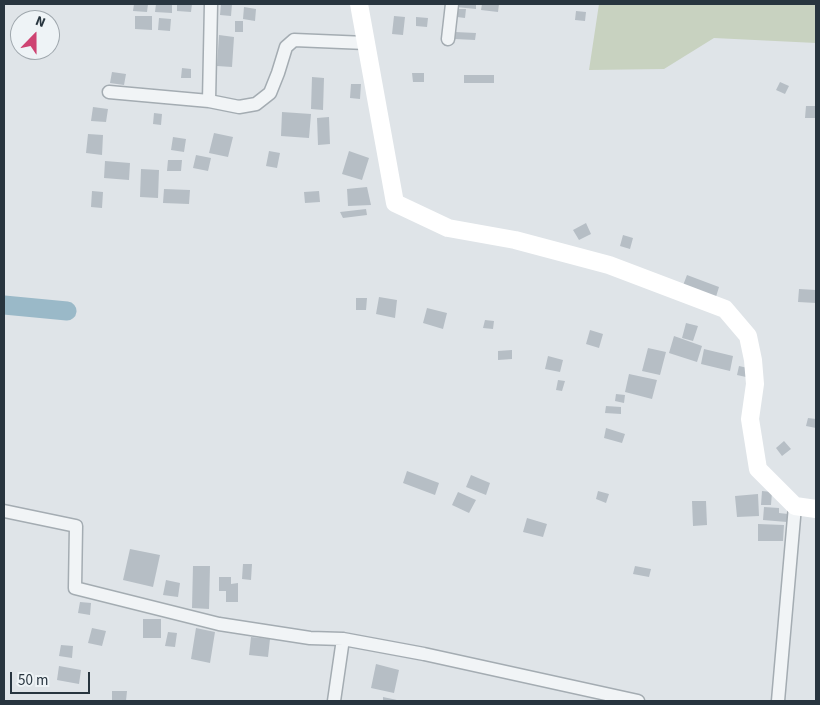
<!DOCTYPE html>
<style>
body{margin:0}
#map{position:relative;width:820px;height:705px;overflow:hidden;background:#dfe4e8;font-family:"Source Sans 3",sans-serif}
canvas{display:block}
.frame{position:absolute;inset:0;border:5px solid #28353f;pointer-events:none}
.north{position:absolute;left:10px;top:10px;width:50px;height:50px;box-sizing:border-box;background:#eef3f6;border:1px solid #9fa7ad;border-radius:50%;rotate:22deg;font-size:14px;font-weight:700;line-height:20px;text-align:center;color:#28353f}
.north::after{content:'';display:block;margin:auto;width:18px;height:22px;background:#ce4372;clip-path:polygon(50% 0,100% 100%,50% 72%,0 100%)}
.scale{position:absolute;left:10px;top:672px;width:80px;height:22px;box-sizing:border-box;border:2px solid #28353f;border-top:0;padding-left:6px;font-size:15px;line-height:18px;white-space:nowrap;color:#28353f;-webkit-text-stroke:4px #eef3f6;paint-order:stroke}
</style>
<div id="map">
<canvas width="820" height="705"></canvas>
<div class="frame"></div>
<div class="north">N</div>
<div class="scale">50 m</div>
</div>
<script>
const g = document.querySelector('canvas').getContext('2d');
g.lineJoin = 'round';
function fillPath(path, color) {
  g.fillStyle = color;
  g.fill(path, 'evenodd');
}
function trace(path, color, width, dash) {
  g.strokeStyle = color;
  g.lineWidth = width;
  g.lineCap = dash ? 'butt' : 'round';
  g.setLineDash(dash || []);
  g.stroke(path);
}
const green = new Path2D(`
 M599,4H816V43L714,38L664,69L589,70Z`);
const river = new Path2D(`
 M4,305L67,311`);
const building = new Path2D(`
 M134,4H148L147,12L133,11Z
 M156,4H172V13L155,12Z
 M177,4H192L191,12L177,11Z
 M221,4H232L231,16L220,15Z
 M457,4H476V9L456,7Z
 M482,4H499L498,12L481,10Z
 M244,7L256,9L255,21L243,19Z
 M457,9H466L465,18L457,17Z
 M576,11L586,12L585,21L575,20Z
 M135,16H152V30L135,29Z
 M394,16L405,17L403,35L392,34Z
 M416,17L428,18L427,27L416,26Z
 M159,18L171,19L170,31L158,30Z
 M235,21H243V32H235Z
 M455,32L476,33L475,40L455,39Z
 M219,35L234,37L232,67L217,66Z
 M182,68L191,69V78H181Z
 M112,72L126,74L124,85L110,83Z
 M412,73H424V82H413Z
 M464,75H494V83H464Z
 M312,77L324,78L323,110L311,109Z
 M780,82L789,86L785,94L776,90Z
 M351,84H361L360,99L350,98Z
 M806,106H816V118H805Z
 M93,107L108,109L106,122L91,121Z
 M282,112L311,114L309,138L281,136Z
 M154,113L162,114L161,125L153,124Z
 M329,117L330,144L318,145L317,118Z
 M214,133L233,137L228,157L209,153Z
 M88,134L103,135L102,155L86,153Z
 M173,137L186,139L184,152L171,150Z
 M269,151L280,153L277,168L266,166Z
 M349,151L369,158L362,180L342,174Z
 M196,155L211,158L208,171L193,168Z
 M168,160H182L181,171H167Z
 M105,161L130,163L129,180L104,178Z
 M141,169L159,170L158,198L140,197Z
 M367,187L371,205L348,206L347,189Z
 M164,189L190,190L189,204L163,203Z
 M92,191L103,192L102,208L91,207Z
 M319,191L320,202L305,203L304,192Z
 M366,209L367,215L343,218L340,212Z
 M586,223L591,234L579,240L573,230Z
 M623,235L633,238L630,249L620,246Z
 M687,275L719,287L715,300L682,288Z
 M799,289L816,290V303L798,302Z
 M379,297L397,300L395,318L376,314Z
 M356,298H367L366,310H356Z
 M427,308L447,313L443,329L423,323Z
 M485,320L494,321L493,329L483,328Z
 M686,323L698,326L693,341L682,338Z
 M590,330L603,334L599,348L586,344Z
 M674,336L702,346L697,362L669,353Z
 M648,348L666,352L660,375L642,371Z
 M704,349L733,356L730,371L701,364Z
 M512,350V359L498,360V351Z
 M548,356L563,360L560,372L545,369Z
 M739,366L748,368L746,377L737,375Z
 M629,374L657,380L652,399L625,392Z
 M558,380L565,381L562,391L556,390Z
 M616,394L625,395L624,403L615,401Z
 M606,406L621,407V414L605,413Z
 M808,418L816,419V428L806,426Z
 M606,428L625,434L622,443L604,438Z
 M784,441L791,449L782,456L776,448Z
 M407,471L439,483L435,495L403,483Z
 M471,475L490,483L486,495L466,487Z
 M598,491L609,494L606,503L596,499Z
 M762,491L772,492L771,505H761Z
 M458,492L476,500L469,513L452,505Z
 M758,494L759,516L737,517L735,496Z
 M692,501H706L707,525L693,526Z
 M764,507L779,508V513L788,514L787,522L763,520Z
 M527,518L547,524L543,537L523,532Z
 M758,524L784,525L783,541H758Z
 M130,549L160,555L153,587L123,580Z
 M243,564H252L251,580L242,579Z
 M193,566H210L209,609L192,608Z
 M635,566L651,569L649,577L633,574Z
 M219,577H231V584L238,583V602H226V591H219Z
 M166,580L180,583L178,597L163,595Z
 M80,602L91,603L90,615L78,613Z
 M143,619H161V638H143Z
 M92,628L106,631L102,646L88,643Z
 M196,628L215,632L210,663L191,659Z
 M168,632L177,633L175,647L165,646Z
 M251,637L270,639L268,657L249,655Z
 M61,645L73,646L72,658L59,656Z
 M376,664L399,670L394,693L371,688Z
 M59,666L81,670L79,684L57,680Z
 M112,691H127L126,701H112Z
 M383,697L397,700V701H383Z`);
const street = new Path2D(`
 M448,39L452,4
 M109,92L209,101L239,107L256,104L270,93L278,73L286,47L294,40L366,43
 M209,101L211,4
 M4,511L76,526L75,588L219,624L310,638L343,639L424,654L638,701
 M334,701L343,639
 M778,701L795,506`);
const secondary = new Path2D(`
 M359,4L395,203L448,228L515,240L609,265L725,309L748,336L753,360L755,384L750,419L758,469L795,506L816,509`);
fillPath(green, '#c8d2c0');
trace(river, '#9ab9c8', 19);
fillPath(building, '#b6bec5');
trace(street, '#a4acb2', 15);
trace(street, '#f1f4f6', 12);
trace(secondary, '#fff', 18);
</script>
